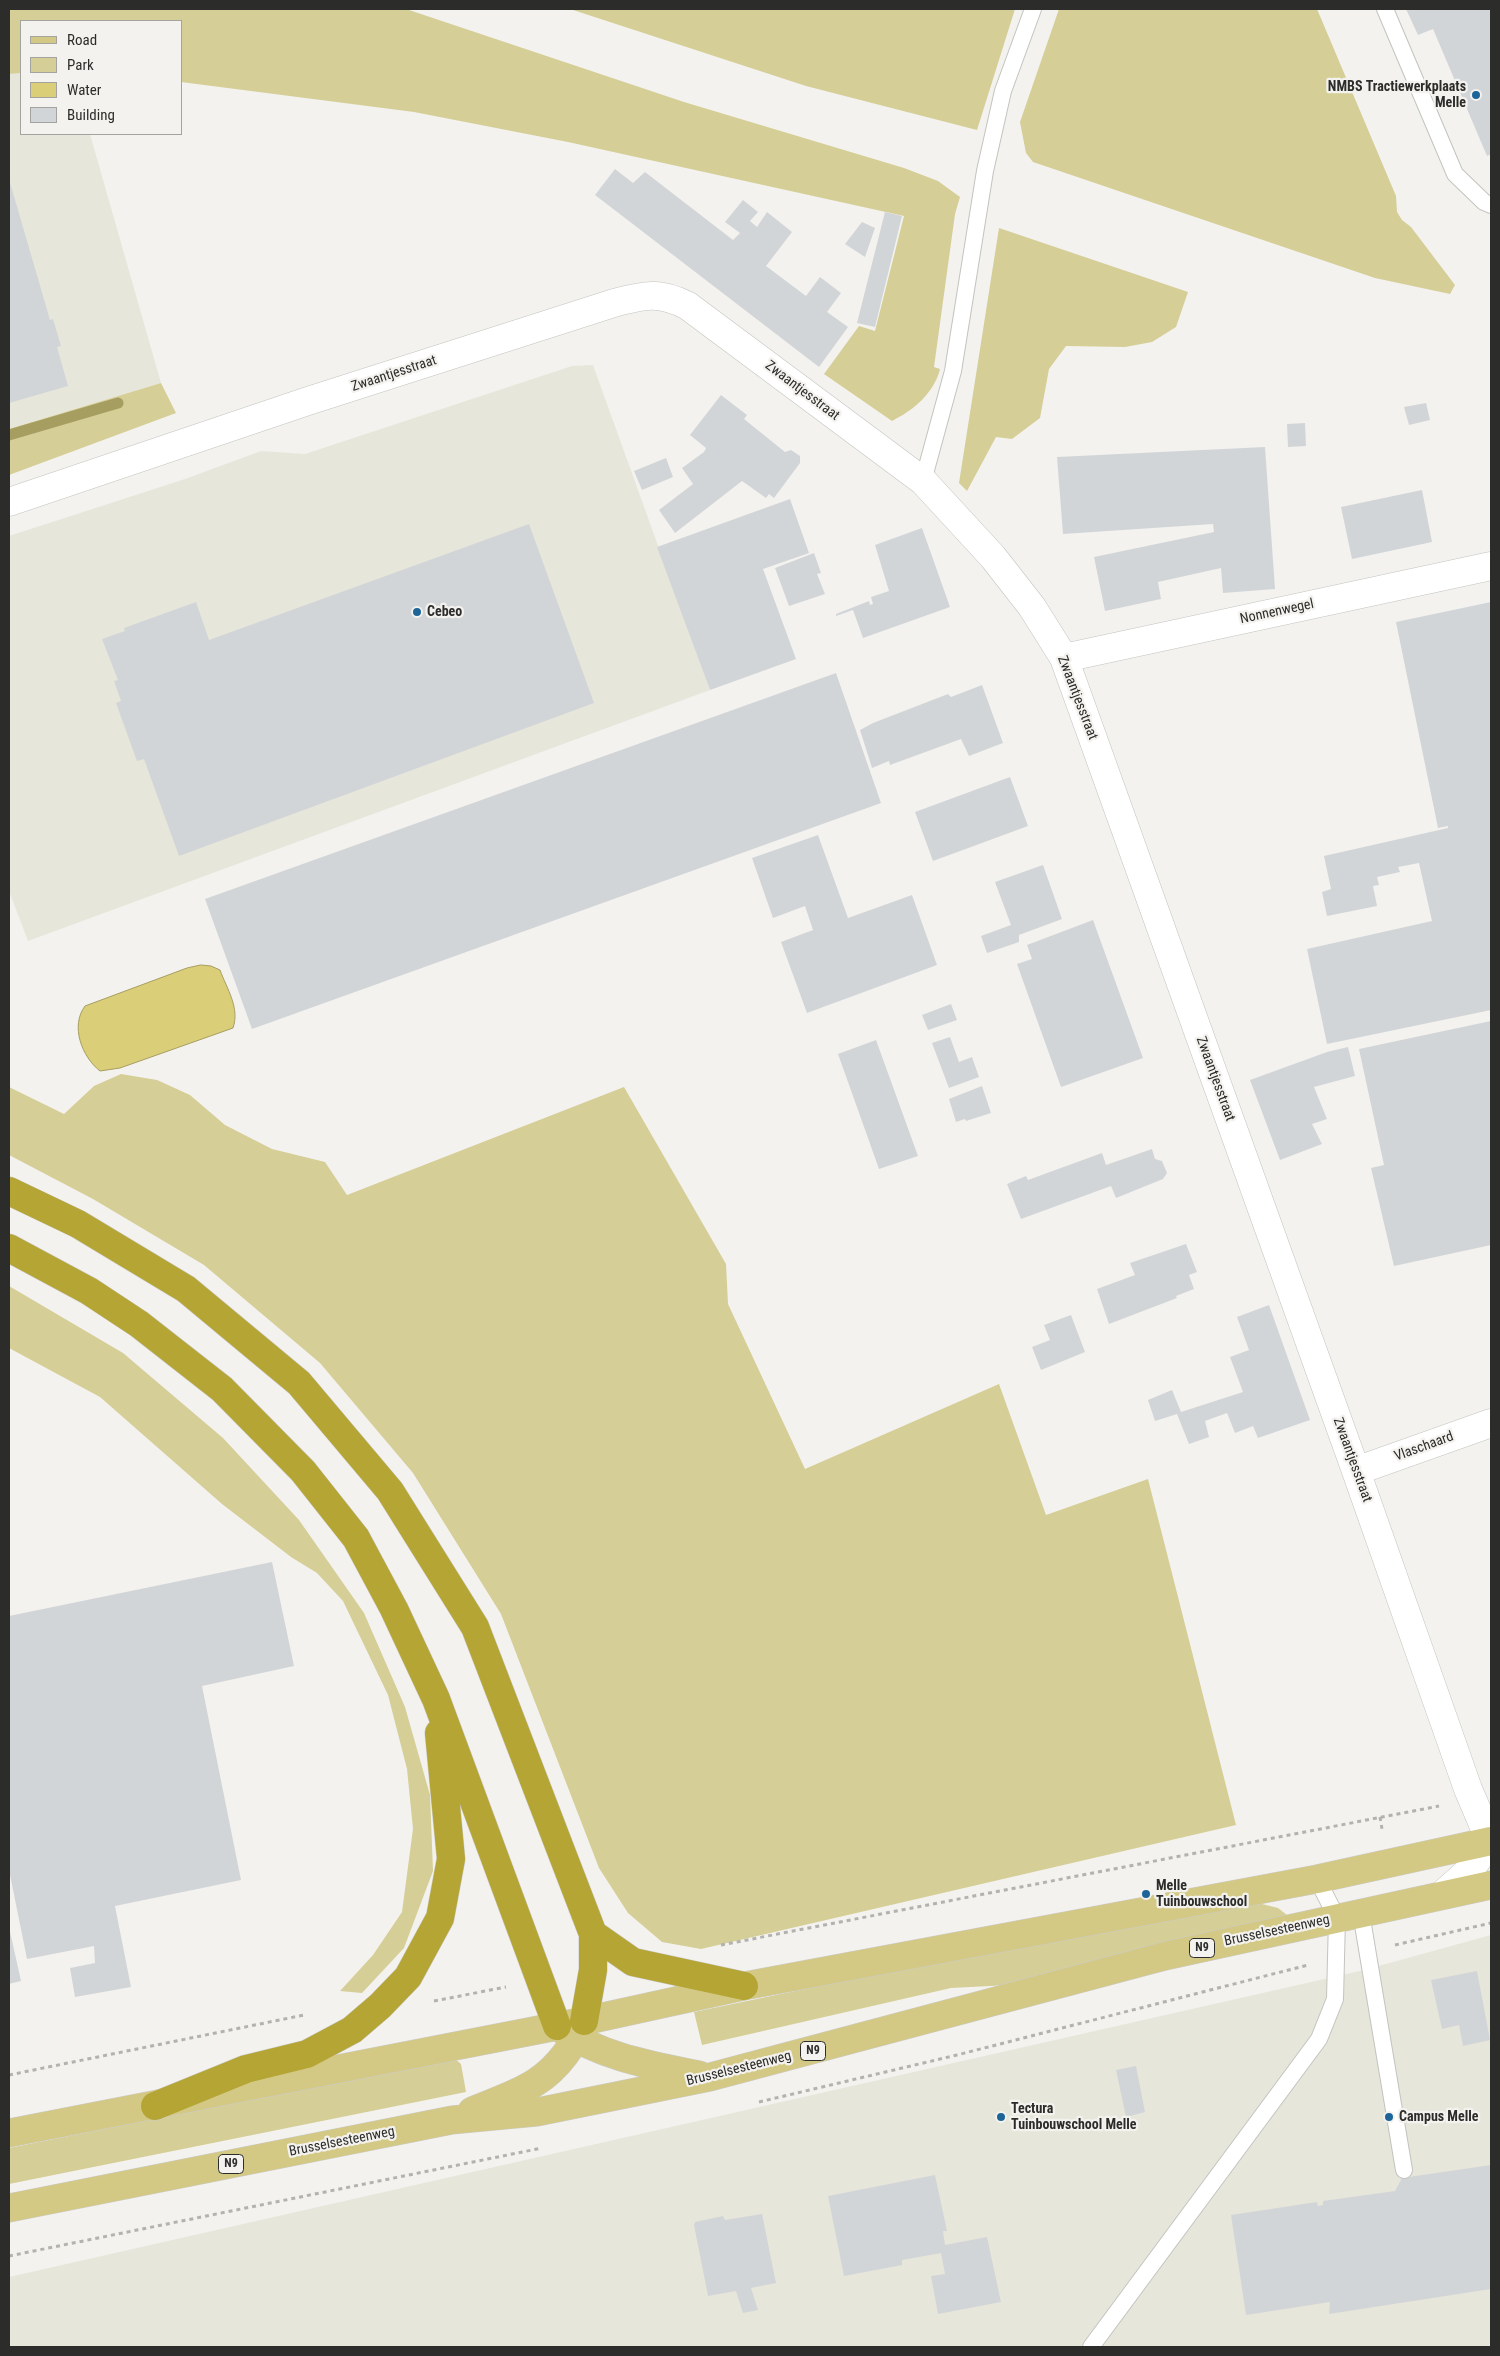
<!DOCTYPE html>
<style>
body{margin:0}
#map{position:relative;width:1500px;height:2356px;overflow:hidden;background:#f3f2ee;font-family:"Roboto Condensed",sans-serif}
canvas{display:block}
.frame{position:absolute;inset:0;border:10px solid #2c2c2a;pointer-events:none}
.legend{position:absolute;left:20px;top:20px;width:162px;height:115px;box-sizing:border-box;background:#f3f2ee;border:1px solid #a3a3a0;margin:0;padding:6px 9px;list-style:none;font-size:15px;color:#2c2c2a}
.legend li{display:flex;align-items:center;gap:10px;height:25px}
.legend b{width:25px;border:1px solid #a3a3a0}
</style>
<div id="map">
<canvas width="1500" height="2356"></canvas>
<div class="frame"></div>
<ul class="legend">
<li><b style="height:6px;background:#d3c985"></b>Road</li>
<li><b style="height:14px;background:#d5ce97"></b>Park</li>
<li><b style="height:14px;background:#dace78"></b>Water</li>
<li><b style="height:14px;background:#d2d5d8"></b>Building</li>
</ul>
</div>
<script>
const g = document.querySelector('canvas').getContext('2d');
g.lineJoin = 'round';
function fillPath(path, color) {
  g.fillStyle = color;
  g.fill(path, 'evenodd');
}
function trace(path, color, width, dash) {
  g.strokeStyle = color;
  g.lineWidth = width;
  g.lineCap = dash ? 'butt' : 'round';
  g.setLineDash(dash || []);
  g.stroke(path);
}
function label(font, color, halo, rows, align = 'center') {
  g.font = font + ' "Roboto Condensed",sans-serif';
  g.lineWidth = 4.5;
  g.setLineDash([]);
  g.textBaseline = 'middle';
  g.strokeStyle = halo;
  g.fillStyle = color;
  for (const [text, x, y, turn = 0] of rows) {
    g.save();
    g.translate(x, y);
    g.rotate((+turn || 0) * Math.PI / 180);
    g.textAlign = isNaN(turn) ? turn : align;
    if (halo) g.strokeText(text, 0, 0);
    g.fillText(text, 0, 0);
    g.restore();
  }
}
const built = new Path2D(`
 M21,73V134H90L161,383L9,429V74Z
 M593,365L710,690L28,941L9,891V536L185,479L261,451L305,454L572,366Z
 M1491,1935V2347H9V2277L1364,1970Z`);
const green = new Path2D(`
 M9,9H406L684,102L904,168L938,181L960,197L955,214L934,367L940,369C934,393 914,410 892,421L824,374L859,326L875,331L904,216L568,142L414,112L181,82V21H21V73L9,74Z
 M570,9H1015L977,130L806,86Z
 M1059,9H1317L1396,196L1397,212L1402,220L1411,227L1455,285L1450,294L1375,278L1033,162L1026,153L1020,122Z
 M999,228L1188,292L1176,327L1152,342L1125,347L1066,346L1049,369L1040,418L1012,439L996,437L967,491L959,483Z
 M161,383L176,413L9,475V429Z
 M121,1074L157,1080L190,1095L225,1125L272,1149L325,1162L347,1195L624,1087L726,1264L728,1304L805,1469L999,1384L1046,1515L1148,1479L1236,1825L701,1949L662,1942L628,1913L599,1868L501,1614L413,1473L320,1363L204,1265L93,1199L9,1155V1087L64,1114L94,1086Z
 M9,1286L123,1353L223,1438L299,1520L364,1613L405,1707L430,1795L433,1871L404,1948L362,1993L340,1991L373,1955L402,1912L413,1829L407,1769L388,1695L343,1601L317,1573L291,1557L222,1504L100,1397L9,1348Z
 M1262,1904L1278,1908L1287,1915L1278,1921L1029,1984L951,1988L702,2045L694,2012L964,1956L1234,1905Z
 M454,2058L461,2064L466,2092L9,2184V2148Z`);
const water = new Path2D(`
 M201,965L211,966L220,970C227,989 240,1008 233,1028L120,1068L100,1071C82,1057 70,1026 85,1006L187,968Z`);
const stream = new Path2D(`
 M9,435L118,403`);
const building = new Path2D(`
 M1406,9H1491V154L1487,156L1433,29L1418,35Z
 M615,169L633,183L645,172L733,240L740,233L725,222L743,200L758,212L750,221L757,227L767,212L792,232L766,266L806,296L820,277L841,293L827,312L848,327L819,367L595,195Z
 M9,179L50,320L53,319L61,346L57,347L68,386L9,403Z
 M885,212L902,216L875,327L857,323Z
 M862,222L875,228L865,257L845,244Z
 M721,395L747,415L744,419L785,452L791,450L800,456V463L774,498L769,494L766,498L742,481L675,533L659,510L693,484L682,468L704,452L706,448L690,435Z
 M1426,403L1430,420L1409,425L1404,407Z
 M1305,423L1306,446L1288,447L1287,424Z
 M1265,447L1275,589L1223,593L1221,568L1158,582L1161,599L1105,611L1094,557L1214,532L1213,524L1063,534L1057,457Z
 M666,458L673,477L642,490L634,471Z
 M1422,490L1432,542L1352,559L1341,507Z
 M790,499L809,553L763,569L796,659L710,690L657,547Z
 M529,524L594,703L179,856L144,759L137,761L116,703L121,701L114,681L118,680L102,639L125,631L124,628L196,602L209,640Z
 M922,528L950,607L863,638L853,610L836,616V614L869,601L870,605L873,604L871,597L889,591L875,545Z
 M814,553L821,573L817,574L825,594L789,606L775,568Z
 M1491,602V1010L1327,1044L1307,949L1432,921L1419,863L1398,867L1400,872L1377,877L1379,885L1373,886L1377,906L1327,916L1322,892L1331,889L1324,856L1448,828V826L1438,828L1396,622Z
 M836,673L881,803L252,1029L205,899Z
 M982,685L1003,743L969,756L961,739L890,765L889,761L872,768L860,730L873,723L948,694L951,697Z
 M1010,777L1028,826L933,861L915,812Z
 M818,835L848,918L912,895L937,965L807,1013L781,942L813,930L805,906L773,918L752,858Z
 M1043,865L1062,919L1019,935V942L987,953L981,936L1011,925L995,882Z
 M1093,920L1143,1058L1061,1087L1017,964L1032,959L1027,945Z
 M951,1004L957,1020L928,1030L922,1015Z
 M1491,1021V1245L1394,1266L1371,1168L1384,1165L1359,1049Z
 M950,1037L959,1062L972,1057L979,1077L949,1088L932,1043Z
 M876,1040L918,1156L879,1169L838,1054Z
 M1348,1047L1355,1076L1314,1087L1327,1119L1312,1124L1322,1144L1280,1160L1250,1080L1327,1052Z
 M982,1086L991,1113L966,1121L965,1119L956,1122L949,1099Z
 M1152,1149L1155,1159L1162,1161L1167,1173L1163,1179L1116,1198L1111,1186L1021,1219L1007,1184L1026,1176L1028,1180L1102,1153L1106,1165Z
 M1186,1244L1197,1272L1189,1275L1194,1289L1176,1296L1177,1298L1109,1324L1097,1289L1135,1275L1130,1263Z
 M1269,1305L1310,1420L1258,1438L1253,1426L1235,1433L1227,1413L1205,1421L1209,1437L1189,1444L1177,1414L1155,1421L1148,1400L1172,1390L1181,1412L1243,1392L1230,1357L1249,1350L1237,1317Z
 M1071,1315L1085,1352L1041,1370L1032,1347L1050,1340L1044,1325Z
 M272,1562L294,1666L202,1686L241,1880L115,1906L131,1987L75,1997L70,1968L95,1963L94,1946L27,1959L9,1870V1616Z
 M9,1927L21,1981L9,1984Z
 M1477,1971L1490,2040L1463,2046L1459,2025L1442,2029L1431,1980Z
 M1136,2066L1145,2112L1126,2117L1116,2070Z
 M1491,2165V2289L1329,2314L1330,2302L1246,2315L1231,2215L1317,2202L1318,2206L1323,2205V2201L1395,2191L1402,2178Z
 M935,2175L947,2231H943L945,2245L987,2237L1001,2302L938,2314L931,2276L945,2274L941,2253L902,2260V2265L844,2276L828,2196Z
 M762,2214L776,2283L751,2288L758,2310L743,2313L736,2291L708,2296L694,2225L695,2222L723,2216L725,2220Z`);
const path = new Path2D(`
 M1380,1817L1382,1829
 M721,1945L1439,1806
 M1395,1945L1491,1923
 M434,2001L506,1987
 M9,2075L304,2015
 M759,2102L957,2055L1308,1965
 M9,2256L542,2148`);
const service = new Path2D(`
 M1385,9L1455,174L1484,202L1491,205
 M923,481L953,371L985,171L1003,91L1033,9
 M1361,1913L1404,2170
 M1091,2347L1319,2039L1335,1999L1337,1918L1317,1879`);
const minor = new Path2D(`
 M9,502L308,401L614,303C644,295 659,291 688,306L923,481L993,557L1032,607L1064,658L1356,1471L1468,1789L1491,1843
 M1064,658L1491,566
 M1356,1471L1491,1423
 M1442,1895L1470,1870L1490,1842`);
const primary = new Path2D(`
 M561,2029C602,2057 650,2065 699,2075
 M472,2111C493,2102 518,2094 536,2082C558,2068 575,2044 584,2021
 M9,2133L584,2021L744,1986L1317,1879L1491,1841
 M9,2208L452,2120L537,2112L710,2077L1165,1956L1491,1885`);
const motorway = new Path2D(`
 M9,1191L78,1224L186,1289L299,1383L390,1491L475,1627L593,1934V1970L584,2021
 M9,1248L89,1291L139,1324L222,1389L303,1471L356,1538L394,1609L436,1699L557,2026
 M593,1934L633,1962L744,1986
 M155,2106L246,2069L307,2054L352,2030L380,2006L408,1977L440,1918L451,1859L439,1733`);
const markers = [
 [1476,95,5,"#1d6599"],
 [417,612,5,"#1d6599"],
 [1146,1894,5,"#1d6599"],
 [1001,2117,5,"#1d6599"],
 [1389,2117,5,"#1d6599"]
];
const shields = [
 [1202,1948,25],
 [813,2051,25],
 [231,2164,25]
];
const shieldNames = [
 ["N9",1202,1948],
 ["N9",813,2051],
 ["N9",231,2164]
];
const poiNames = [
 ["NMBS Tractiewerkplaats",1466,87,"right"],
 ["Melle",1466,103,"right"],
 ["Cebeo",427,612],
 ["Melle",1156,1886],
 ["Tuinbouwschool",1156,1902],
 ["Tectura",1011,2109],
 ["Tuinbouwschool Melle",1011,2125],
 ["Campus Melle",1399,2117]
];
const streetNames = [
 ["Zwaantjesstraat",394,374,-18],
 ["Zwaantjesstraat",802,391,37],
 ["Nonnenwegel",1277,612,-12],
 ["Zwaantjesstraat",1077,698,69],
 ["Zwaantjesstraat",1215,1079,70],
 ["Vlaschaard",1424,1447,-20],
 ["Zwaantjesstraat",1352,1460,70],
 ["Brusselsesteenweg",1277,1931,-12],
 ["Brusselsesteenweg",739,2069,-14],
 ["Brusselsesteenweg",342,2142,-11]
];
fillPath(built, '#e7e6db');
fillPath(green, '#d5ce97');
fillPath(water, '#dace78');
trace(water, '#a69d61', 1);
trace(stream, '#a69d61', 11);
fillPath(building, '#d2d5d8');
trace(service, '#c3c3bf', 18);
trace(minor, '#c3c3bf', 29);
trace(primary, '#ccc', 29);
trace(motorway, '#ccc', 29);
trace(path, '#b3b2ae', 3, [4, 4]);
trace(service, '#fff', 16);
trace(minor, '#fff', 28);
trace(primary, '#d3c985', 28);
trace(motorway, '#b5a534', 28);
for (const [x, y, r, color] of markers) {
  const dot = new Path2D();
  dot.arc(x, y, r, 0, 2 * Math.PI);
  g.fillStyle = color;
  g.fill(dot);
  trace(dot, '#f3f2ee', 2);
}
for (const [x, y, w] of shields) {
  const box = new Path2D();
  box.roundRect(x - w / 2, y - 9.5, w, 19, 4);
  g.fillStyle = '#f3f2ee';
  g.fill(box);
  trace(box, '#2c2c2a', 1);
}
label('bold 12px', '#2c2c2a', null, shieldNames);
label('bold 14px', '#2c2c2a', '#f3f2ee', poiNames, 'left');
label('14px', '#2c2c2a', '#f3f2ee', streetNames);
</script>
